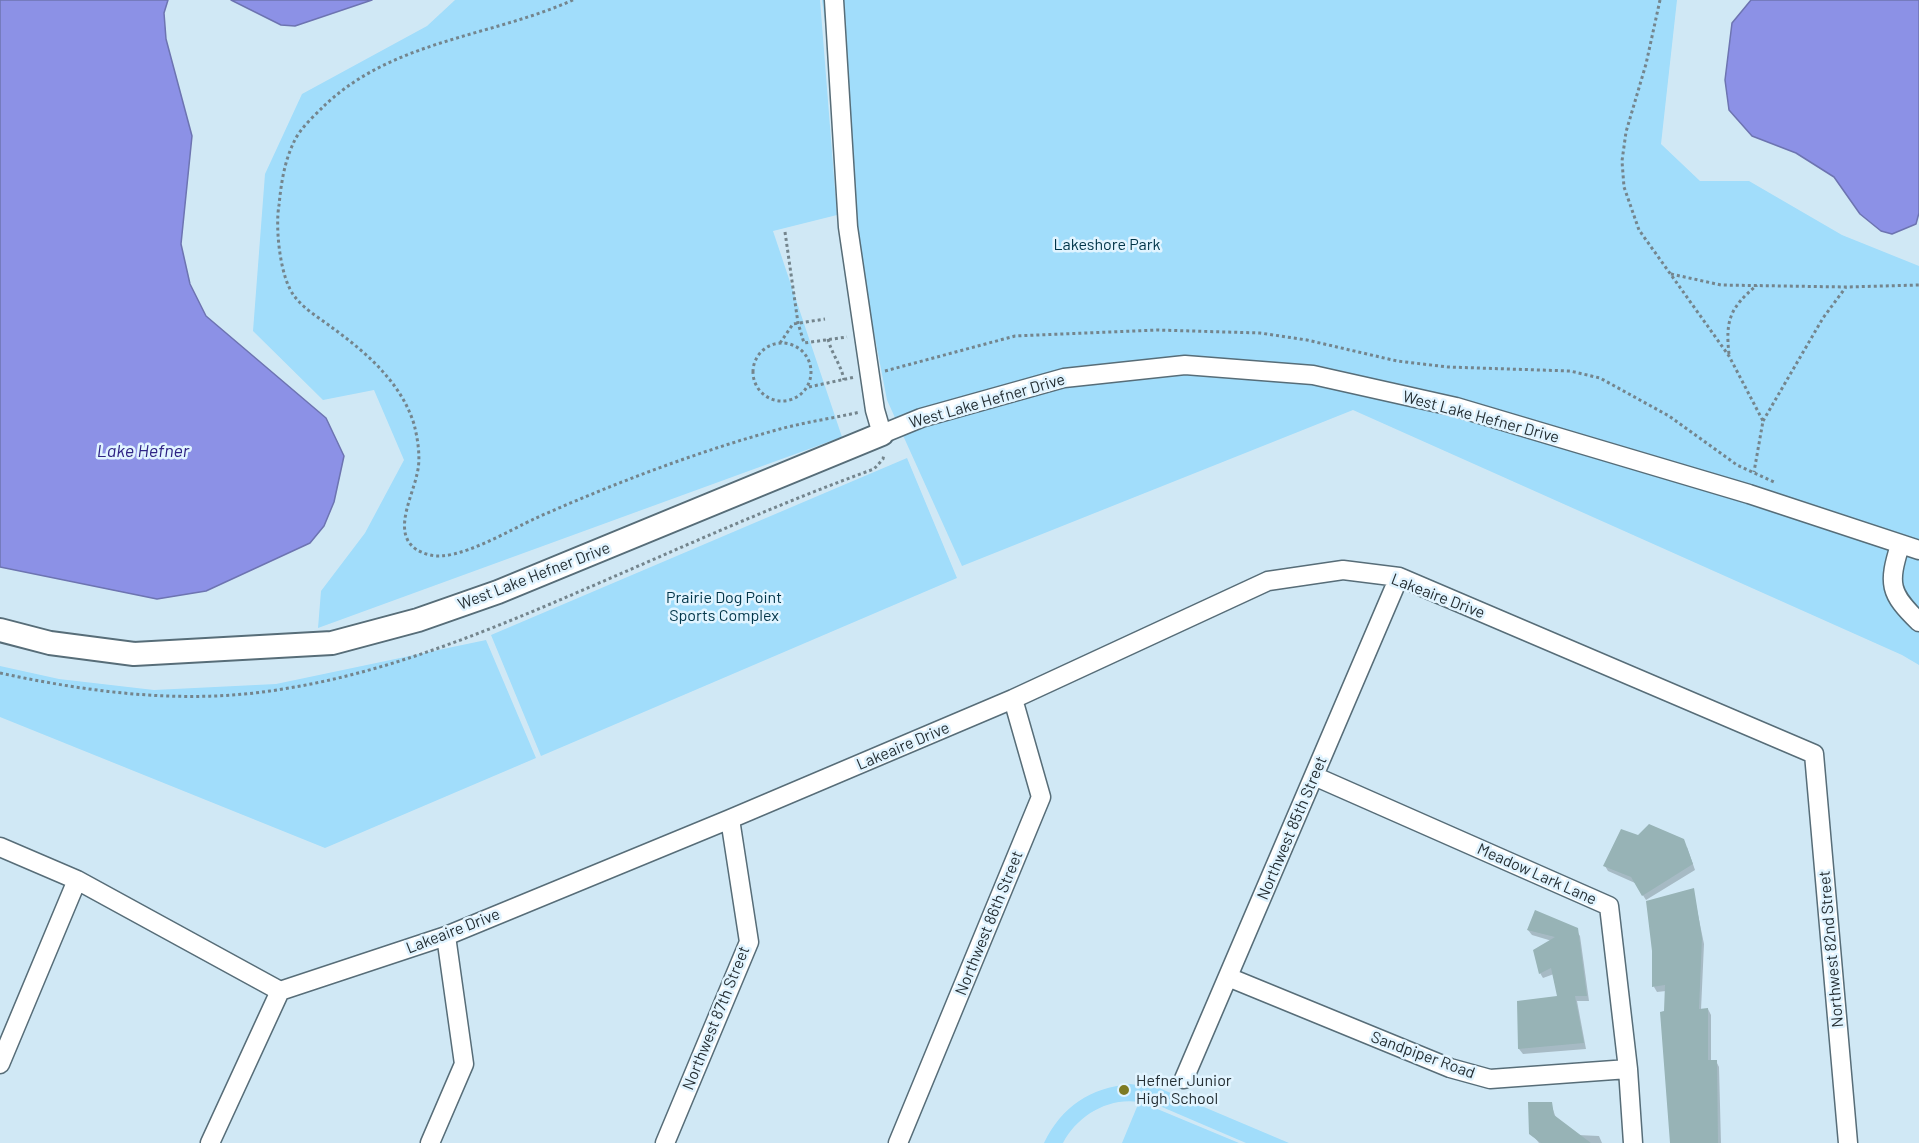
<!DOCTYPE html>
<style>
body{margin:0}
canvas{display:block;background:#d0e8f5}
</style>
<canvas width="1919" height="1143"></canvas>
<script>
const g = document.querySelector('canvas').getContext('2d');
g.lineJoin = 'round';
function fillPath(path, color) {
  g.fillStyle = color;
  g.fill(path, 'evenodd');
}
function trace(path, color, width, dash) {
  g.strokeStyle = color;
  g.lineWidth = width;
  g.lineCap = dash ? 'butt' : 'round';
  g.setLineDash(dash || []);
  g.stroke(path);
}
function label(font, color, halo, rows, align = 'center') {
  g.font = font + ' Barlow,sans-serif';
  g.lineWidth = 5;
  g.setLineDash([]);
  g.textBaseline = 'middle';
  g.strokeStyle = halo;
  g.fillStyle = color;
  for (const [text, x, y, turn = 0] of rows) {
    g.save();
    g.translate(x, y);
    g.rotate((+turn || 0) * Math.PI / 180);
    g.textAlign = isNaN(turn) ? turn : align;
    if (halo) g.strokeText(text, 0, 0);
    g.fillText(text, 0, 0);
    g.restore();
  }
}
const green = new Path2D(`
 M455,0H820L837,215L773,231L842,437L318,628L321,591L365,533L404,460L374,390L323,400L253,331L265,174L302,94L427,26Z
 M822,0H1677L1661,144L1700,181H1749L1842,235L1919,266V665L1902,655L1353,410L962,566L887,400L846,187Z
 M907,458L957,578L541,756L491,635Z
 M486,640L536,758L325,848L0,717V666L59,679L154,690L276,684Z
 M1130,1084L1159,1088L1289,1143H1246L1155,1104L1143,1103L1239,1143H1122L1139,1102C1108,1097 1077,1116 1063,1143H1044C1062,1106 1090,1088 1130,1084Z`);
const water = new Path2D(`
 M0,0H168L164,13L166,39L192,136L181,244L190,284L206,316L326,418L344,456L334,502L324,526L310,543L206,591L157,599L0,567Z
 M231,0H372L295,26L281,25Z
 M1751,0H1919V213L1916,224L1892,234L1881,231L1860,214L1834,177L1796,153L1752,136L1729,110L1725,80L1732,23Z`);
const shadow = new Path2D(`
 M1687,847L1695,870L1646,900L1635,883L1608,871L1605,866Z
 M1693,890L1704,944L1701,1010L1708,1009L1711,1015V1062L1716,1061L1719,1067L1721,1143H1673L1666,991L1657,992L1654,987Z
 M1528,930H1576L1580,936L1589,1001H1577L1586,1049L1523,1054L1519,1049V1002L1559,998L1554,974L1543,978L1540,973L1552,941L1532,935Z
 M1551,1104L1556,1118L1578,1135L1599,1136L1602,1143H1539L1531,1133Z`);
const building = new Path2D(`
 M1649,824L1684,839L1693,864L1642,896L1631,877L1603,866L1621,829L1638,835Z
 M1694,888L1702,938L1699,1009L1708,1008V1060H1717L1718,1143H1670L1660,1012L1664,1011L1665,985L1652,987V951L1646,901Z
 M1535,910L1578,928L1587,996H1575L1584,1043L1518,1049L1517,1001L1557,996L1551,968L1539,974L1533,950L1555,937L1527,930Z
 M1528,1102H1552L1554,1115L1591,1143H1541L1529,1134Z`);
const path = new Path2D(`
 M573,0C490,37 394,40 325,105C314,116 299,129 293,144C284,163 281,185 279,205C275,228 280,279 295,297C305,310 321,319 334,329C368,354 401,383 414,424C418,440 421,459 417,474C411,502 386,544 430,555C457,562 510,530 536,518C615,483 696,452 780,429C806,422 834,418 860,412
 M1660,0L1646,64L1626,132L1622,161L1624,187L1639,230L1729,356L1763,421L1754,472
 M785,232L798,323L804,343L847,337
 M1671,274L1721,285L1846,287L1919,285
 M828,339C832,355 841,364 844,380
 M780,343L793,324L825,319
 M753 372a29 29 0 1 1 58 0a29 29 0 1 1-58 0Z
 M1729,354C1725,319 1731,307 1757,285
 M885,371L1015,336L1157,330L1260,333L1307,340L1397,361L1448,367L1570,371L1600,378L1669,416L1737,465L1776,483
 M809,387L855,377
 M1763,421L1823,318L1846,287
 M0,673C88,692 180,704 270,691C370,677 463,641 555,602C661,557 766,508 874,469L883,459L884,454`);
const minor = new Path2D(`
 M834,0L848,227L875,410L882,434L921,418L1064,378L1185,365L1313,375L1456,407L1749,494L1919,550
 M1900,545C1888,584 1889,593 1919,622
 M1314,776L1609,906L1628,1069L1633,1143
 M0,847L77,880L280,991L446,936L730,819L1013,699L1268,581L1343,570L1399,577L1814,754L1848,1143
 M1228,977L1450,1068L1490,1079L1628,1069
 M0,1064L77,880
 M1184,1079L1399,577
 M210,1143L280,991
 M430,1143L464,1064L446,936
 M665,1143L749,942L730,819
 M898,1143L1041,797L1013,699`);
const tertiary = new Path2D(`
 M0,630L50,643L134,654L332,643L418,620L498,592L882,434`);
const markers = [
 [1124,1090,6,"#7d7b23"]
];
const parkNames = [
 ["Lakeshore Park",1107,245],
 ["Prairie Dog Point",724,598],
 ["Sports Complex",724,616]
];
const streetNames = [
 ["West Lake Hefner Drive",987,401,-16],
 ["West Lake Hefner Drive",1481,417,15],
 ["West Lake Hefner Drive",534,576,-21],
 ["Lakeaire Drive",1438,596,21],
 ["Lakeaire Drive",903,746,-23],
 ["Northwest 85th Street",1292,828,-67],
 ["Meadow Lark Lane",1537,874,24],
 ["Northwest 86th Street",989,923,-68],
 ["Lakeaire Drive",453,931,-21],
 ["Northwest 82nd Street",1831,949,-95],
 ["Northwest 87th Street",716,1018,-68],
 ["Sandpiper Road",1423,1055,20]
];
const poiNames = [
 ["Hefner Junior",1136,1081],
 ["High School",1136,1099]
];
const waterNames = [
 ["Lake Hefner",143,451]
];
fillPath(green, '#a1ddfb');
fillPath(water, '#8c91e6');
trace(water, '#6d74b1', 1.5);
fillPath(shadow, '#0003');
fillPath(building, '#97b3b6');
trace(minor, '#576d78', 21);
trace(tertiary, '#576d78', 26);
trace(path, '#74858d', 3, [3, 3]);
trace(minor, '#fff', 18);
trace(tertiary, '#fff', 22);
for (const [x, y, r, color] of markers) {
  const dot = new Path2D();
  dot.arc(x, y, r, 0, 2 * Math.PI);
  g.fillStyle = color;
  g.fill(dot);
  trace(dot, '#e1f4ff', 2);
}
label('16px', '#003448', '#e1f4ff', parkNames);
label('16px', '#252f34', '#e1f4ff', streetNames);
label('16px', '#252f34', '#e1f4ff', poiNames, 'left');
label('italic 18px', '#2e2384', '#e1f4ff', waterNames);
</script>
